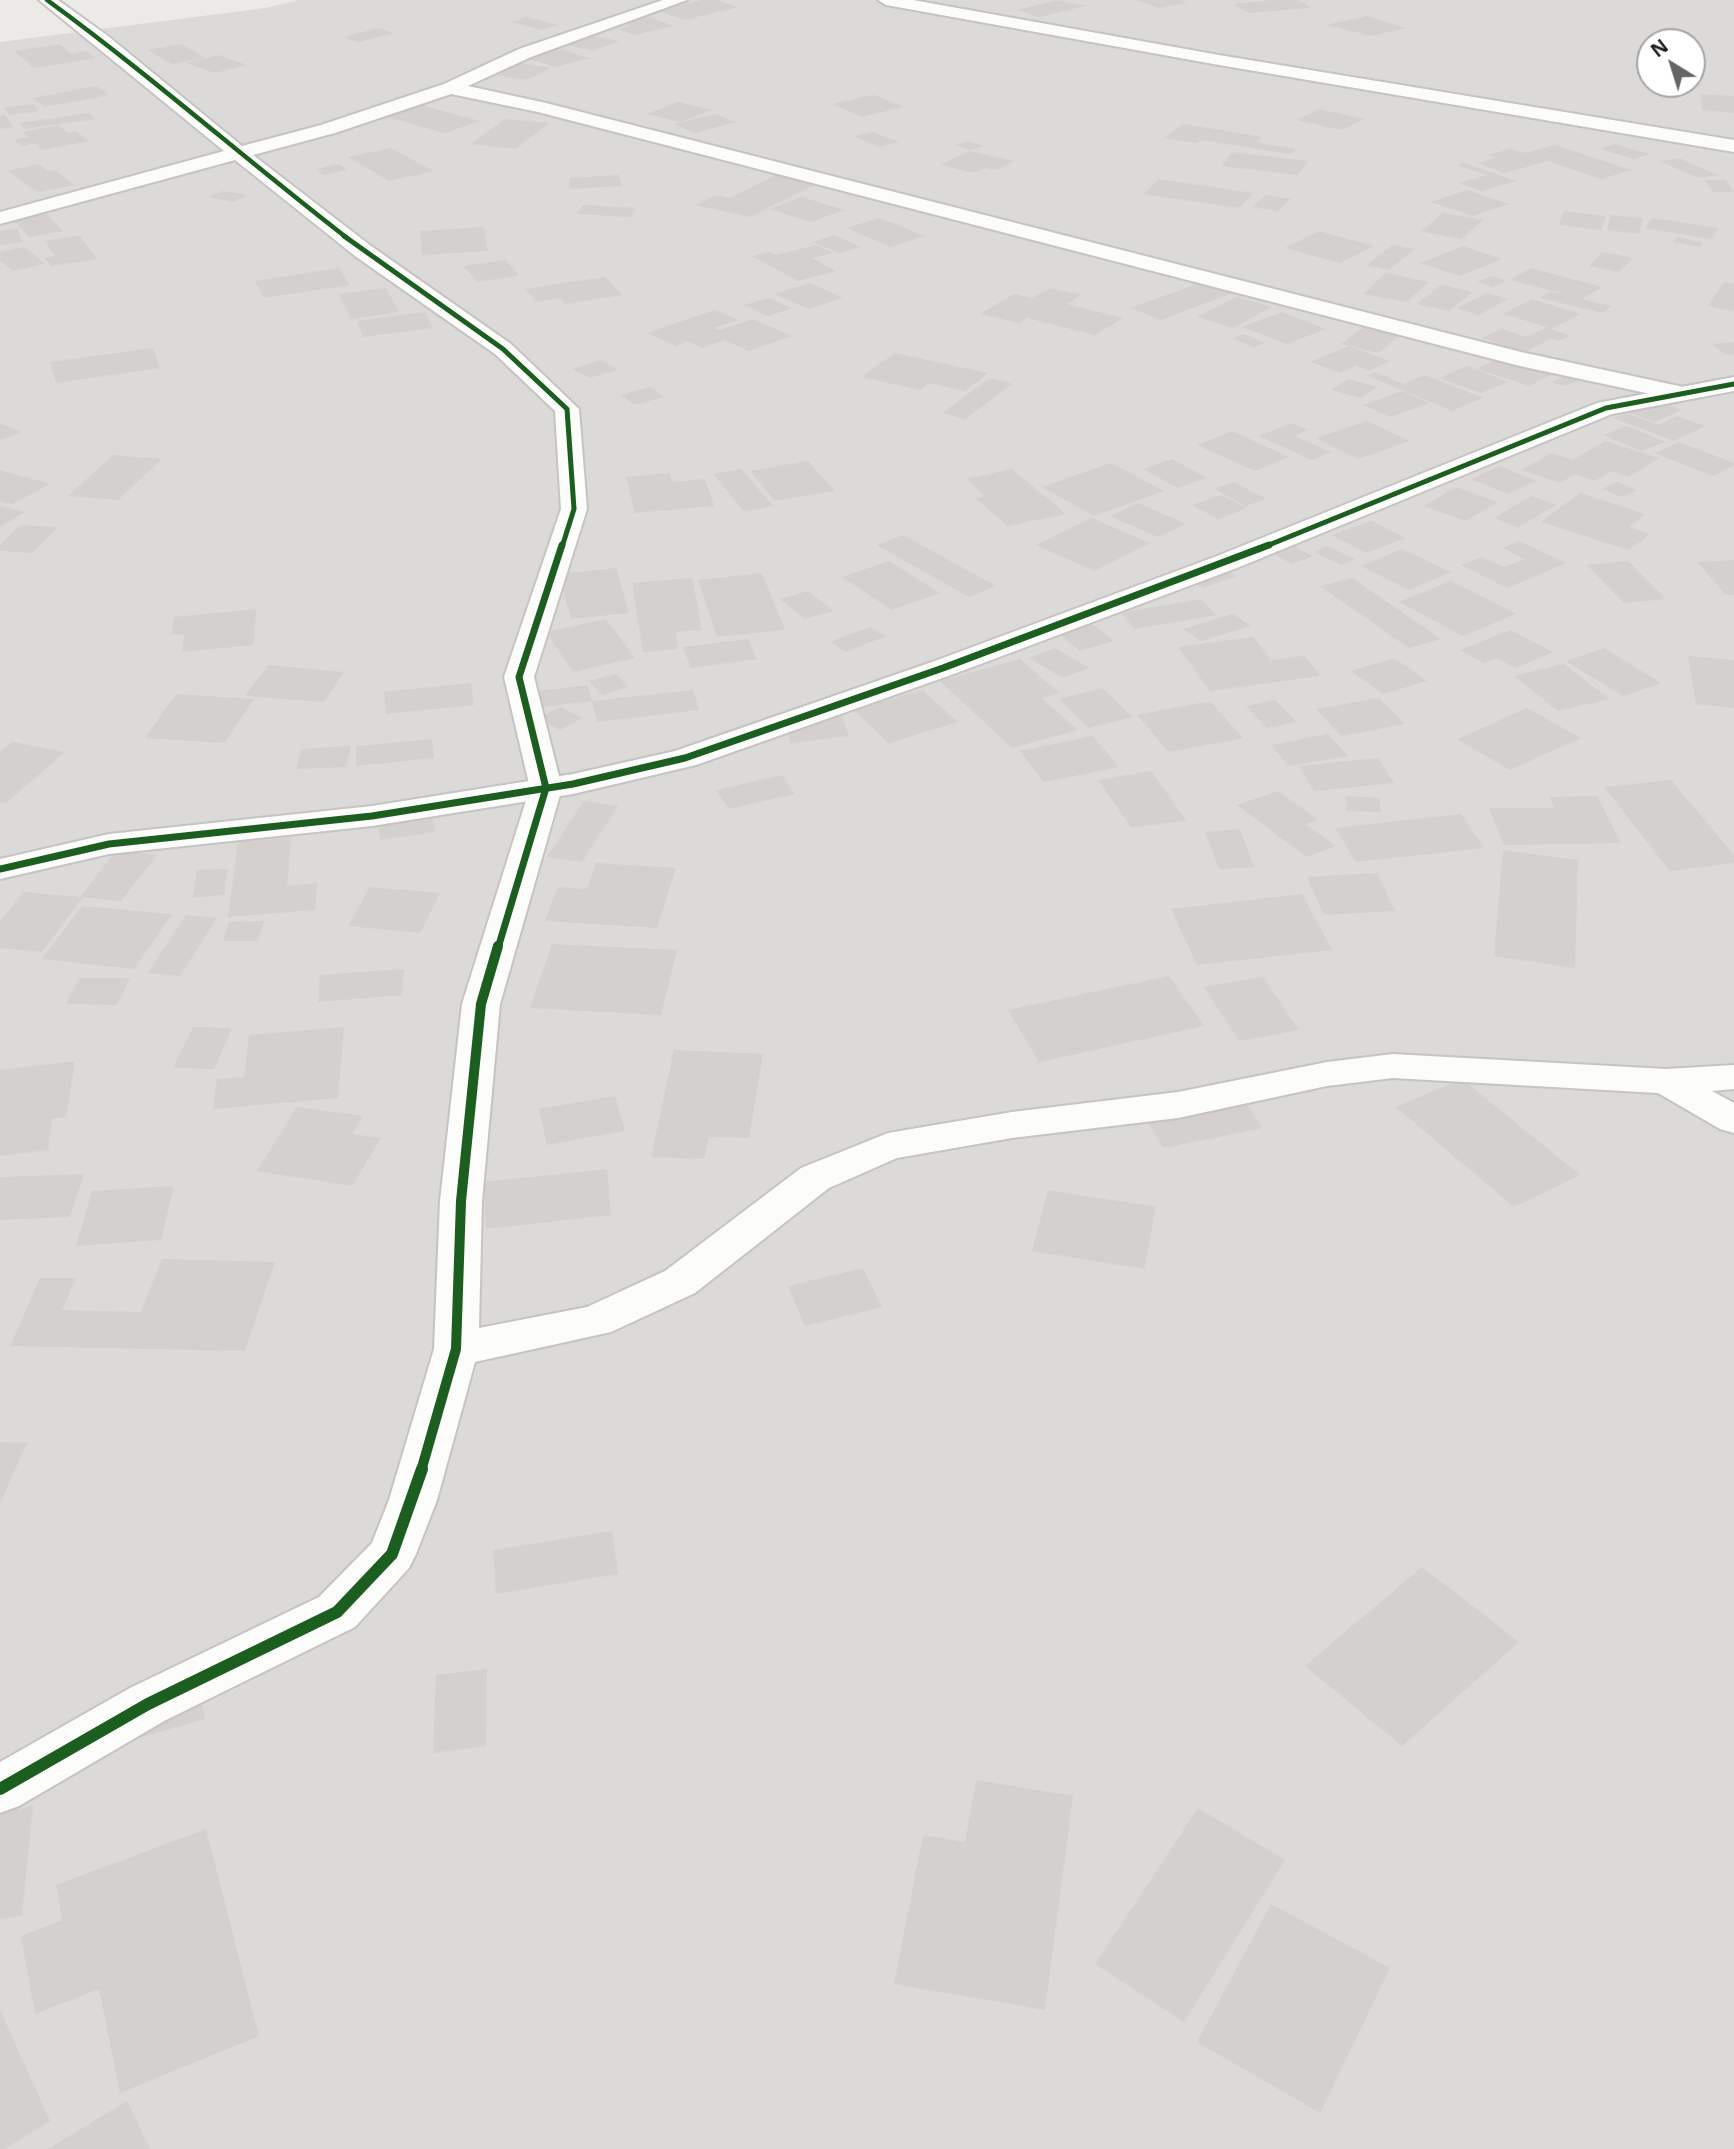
<!DOCTYPE html>
<style>
body{margin:0}
#map{position:relative;width:1734px;height:2149px;overflow:hidden;background:#eceae7;font-family:"Noto Sans",sans-serif}
canvas{display:block}
.north{position:absolute;left:1636px;top:28px;width:70px;height:70px;box-sizing:border-box;background:#fff;border:2px solid #a5a5a5;border-radius:50%;rotate:322deg;font-size:19px;font-weight:700;line-height:28px;text-align:center;color:#1e1e1e}
.north::after{content:'';display:block;margin:auto;width:24px;height:32px;background:#666564;clip-path:polygon(50% 0,100% 100%,50% 72%,0 100%)}
</style>
<div id="map">
<canvas width="1734" height="2149"></canvas>
<div class="north">N</div>
</div>
<script>
const g = document.querySelector('canvas').getContext('2d');
g.lineJoin = 'round';
function fillPath(path, color) {
  g.fillStyle = color;
  g.fill(path, 'evenodd');
}
function trace(path, color, width, dash) {
  g.strokeStyle = color;
  g.lineWidth = width;
  g.lineCap = dash ? 'butt' : 'round';
  g.setLineDash(dash || []);
  g.stroke(path);
}
const residential = new Path2D(`
 M299,0H1734V2149H0V42L265,8ZM1650,42H1692V84H1650Z`);
const building = new Path2D(`
 M702,0H716L738,7L684,20L657,10Z
 M1058,0L1085,6L1039,17L1017,10Z
 M1136,0H1180L1187,3L1159,8Z
 M1272,0H1298L1311,8L1249,13L1233,4Z
 M645,15L673,26L634,35L619,29L631,26L618,21Z
 M1367,16L1405,28L1372,36L1326,25Z
 M527,17L558,25L542,30L511,22Z
 M379,28L394,33L358,42L343,37Z
 M590,35L619,41L593,51L563,44Z
 M59,44L71,54L86,51L95,58L34,68L14,51Z
 M181,44L205,58L172,64L148,50Z
 M560,49L589,58L555,67L526,58Z
 M218,55L247,65L215,73L186,63Z
 M515,62L551,68L527,80L490,74Z
 M96,86L109,95L45,107L32,98Z
 M1701,94L1734,96V113L1702,110Z
 M874,95L904,107L861,117L832,104Z
 M678,102L712,110L680,122L647,114Z
 M33,104L39,111L10,115L4,108Z
 M417,104L480,121L445,133L383,116Z
 M1319,109L1364,119L1342,130L1297,120Z
 M90,113L95,119L24,129L20,123Z
 M715,114L736,122L695,133L674,124Z
 M5,115L13,127L0,129V116Z
 M505,119L549,123L516,149L471,144Z
 M1183,124L1263,137L1256,142L1296,149L1289,154L1201,140L1196,143L1164,138Z
 M58,125L68,133L76,131L89,141L42,150L35,143L22,146L14,140L29,137L22,132Z
 M873,132L899,142L880,147L854,136Z
 M968,141L984,146L971,150L955,145Z
 M1615,144L1650,154L1634,159L1600,149Z
 M1555,145L1632,170L1601,179L1548,161L1505,173L1477,163L1495,158L1487,155L1511,149L1525,153Z
 M391,148L433,171L389,181L348,157Z
 M969,151L1014,161L996,170L984,168L974,173L941,165Z
 M1232,152L1308,161L1298,175L1222,166Z
 M1679,158L1718,175L1698,178L1660,161Z
 M1464,163L1516,181L1481,191L1459,183L1487,175L1457,165Z
 M38,164L48,171L55,170L75,185L38,192L7,171Z
 M339,164L347,170L324,175L316,169Z
 M778,174L818,183L750,217L695,205L716,195L730,198Z
 M619,175L622,186L570,189L569,178Z
 M1159,179L1253,193L1239,208L1144,194Z
 M1704,180H1726L1734,192H1714Z
 M1467,190L1509,204L1473,216L1431,202Z
 M222,191L247,195L234,202L209,197Z
 M1266,195L1291,199L1277,211L1252,207Z
 M802,197L844,210L811,222L769,209Z
 M583,205L636,208L630,217L576,214Z
 M42,209L63,231L29,237L9,215Z
 M1564,211L1606,216L1601,230L1559,225Z
 M1443,213L1483,220L1461,239L1421,231Z
 M1611,215L1643,218L1639,234L1607,230Z
 M880,218L925,236L890,247L846,228Z
 M1652,218L1718,228L1712,239L1645,228Z
 M484,227L488,251L422,255L420,231Z
 M17,228L22,242L0,245V231Z
 M1319,231L1374,246L1340,263L1285,248Z
 M79,235L97,259L51,266L44,258L55,256L45,241Z
 M835,235L861,247L839,253L813,242Z
 M1678,237L1704,243L1699,247L1673,242Z
 M817,245L833,253L812,258L836,271L798,281L752,256L770,252L776,255Z
 M1393,245L1414,249L1389,270L1367,265Z
 M1463,246L1502,259L1460,276L1420,263Z
 M25,247L45,264L13,271L0,260V252Z
 M1602,252L1633,258L1619,272L1589,266Z
 M505,260L519,275L478,282L463,266Z
 M339,268L350,285L264,298L255,281Z
 M1531,268L1602,287L1582,299L1611,306L1603,313L1540,298L1549,292L1565,294L1510,280Z
 M1386,273L1429,282L1406,302L1363,294Z
 M1491,276L1506,280L1493,287L1477,282Z
 M605,277L622,295L565,304L560,298L537,302L525,289Z
 M1205,281L1235,292L1161,320L1131,308Z
 M1724,282L1734,284V311L1708,306Z
 M810,283L843,298L808,309L775,294Z
 M1441,285L1473,292L1449,311L1417,304Z
 M386,288L399,312L351,319L339,294Z
 M1050,288L1081,295L1067,304L1123,318L1095,335L1027,318L1019,323L980,314L1014,294L1032,298Z
 M1487,293L1508,299L1479,315L1457,308Z
 M1237,297L1272,307L1233,328L1197,317Z
 M769,298L792,308L768,316L744,305Z
 M1532,299L1580,314L1551,329L1570,336L1558,341L1551,339L1524,352L1482,338L1502,329L1526,337L1547,327L1503,314Z
 M715,310L738,320L714,328L720,330L753,319L792,336L749,351L724,340L702,348L688,341L676,346L647,333Z
 M425,312L433,328L363,337L357,321Z
 M1282,312L1326,329L1287,344L1242,327Z
 M1369,323L1405,331L1378,353L1341,344Z
 M1244,334L1265,343L1254,347L1232,339Z
 M1734,342V354L1726,355L1712,344Z
 M1349,346L1390,361L1369,371L1356,366L1340,373L1311,362Z
 M153,348L160,368L56,383L50,362Z
 M895,353L988,373L965,391L929,383L920,390L862,377Z
 M1507,354L1559,371L1529,386L1477,369Z
 M601,360L618,370L589,378L572,369Z
 M1467,366L1508,382L1481,393L1440,378Z
 M1375,372L1403,384L1425,375L1483,398L1452,411L1366,375Z
 M1573,372L1586,377L1565,386L1552,382Z
 M990,378L1013,384L965,419L942,413Z
 M1348,379L1377,387L1361,398L1331,390Z
 M650,387L664,397L634,405L621,395Z
 M1402,391L1429,403L1390,417L1363,405Z
 M1644,396L1682,410L1655,422L1617,408Z
 M1626,413L1659,425L1677,416L1705,426L1674,441L1613,418Z
 M1367,421L1410,441L1358,459L1316,438Z
 M0,423L21,432L0,440Z
 M1292,423L1308,430L1294,436L1331,452L1312,460L1259,436Z
 M1627,426L1665,442L1641,451L1604,435Z
 M1232,431L1289,457L1255,471L1197,445Z
 M1605,441L1659,458L1629,477L1611,471L1595,481L1575,474L1560,483L1522,470L1551,453L1573,460Z
 M1679,442L1734,463V465L1713,476L1655,453Z
 M113,455L162,459L118,500L68,496Z
 M1172,459L1207,478L1178,488L1143,469Z
 M808,461L835,491L775,501L750,471Z
 M1111,463L1164,491L1094,516L1042,487Z
 M1500,466L1536,481L1507,494L1471,479Z
 M741,469L773,506L744,511L713,474Z
 M1012,469L1066,514L1008,526L975,498L985,496L966,479Z
 M0,470L50,484L12,504L0,501Z
 M670,473L672,482L705,479L714,506L635,513L626,477Z
 M1234,482L1266,499L1246,506L1214,489Z
 M1617,482L1637,490L1622,497L1602,489Z
 M1456,487L1498,502L1466,521L1424,506Z
 M1580,493L1645,514L1629,527L1650,534L1629,550L1541,522Z
 M1221,495L1247,508L1218,519L1192,505Z
 M1531,496L1556,505L1518,527L1494,518Z
 M1138,503L1186,524L1158,537L1110,516Z
 M0,506L25,512L0,527Z
 M1092,518L1150,543L1094,571L1036,545Z
 M1371,521L1405,538L1366,553L1332,535Z
 M21,525L58,527L32,553L0,551V545Z
 M903,535L996,586L969,597L877,545Z
 M1519,541L1566,563L1507,588L1461,565L1482,557L1504,567L1525,559L1503,548Z
 M1291,544L1313,556L1292,564L1270,552Z
 M1327,546L1355,559L1341,565L1314,552Z
 M1402,549L1451,572L1409,590L1361,566Z
 M1734,560V595H1726L1697,562Z
 M889,561L940,593L892,610L842,577Z
 M1628,561L1666,599L1624,603L1587,565Z
 M1219,566L1237,576L1203,588L1186,578Z
 M616,568L629,613L571,619L559,574Z
 M762,573L785,630L717,637L698,580Z
 M692,578L702,630L676,632L678,649L643,652L632,583Z
 M1352,578L1441,639L1409,648L1320,586Z
 M1451,581L1516,614L1463,636L1399,602Z
 M808,591L833,611L805,619L780,599Z
 M1201,599L1216,615L1135,629L1121,613Z
 M256,609L254,645L182,652L184,634L172,635L174,617Z
 M1233,614L1251,626L1201,641L1183,629Z
 M1084,618L1114,641L1080,651L1051,627Z
 M606,619L635,658L573,672L546,632Z
 M870,627L886,636L846,652L830,642Z
 M1510,630L1553,652L1515,668L1497,658L1484,663L1460,650Z
 M1253,637L1271,660L1304,656L1321,676L1210,691L1178,647Z
 M748,639L757,659L691,668L683,647Z
 M1055,648L1089,668L1063,678L1029,658Z
 M1604,648L1661,683L1623,696L1566,661Z
 M1688,656L1734,660V708L1696,704Z
 M1394,658L1427,681L1383,694L1351,671Z
 M1020,659L1059,693L1041,698L1078,730L1012,748L940,681Z
 M1564,664L1609,699L1558,711L1514,676Z
 M268,665L344,672L324,702L245,696Z
 M616,674L628,687L602,695L589,681Z
 M471,683L474,705L386,714L384,692Z
 M587,685L592,701L543,707L540,691Z
 M1102,688L1132,717L1089,728L1059,699Z
 M693,690L699,710L597,722L592,701Z
 M922,690L958,722L889,743L854,710Z
 M176,694L254,699L224,743L145,738Z
 M1379,698L1405,724L1341,736L1316,709Z
 M1275,700L1296,722L1267,728L1246,706Z
 M1210,701L1243,738L1169,752L1137,715Z
 M561,707L582,718L560,730L538,718Z
 M1527,708L1581,738L1510,770L1457,739Z
 M839,710L849,736L791,743L781,716Z
 M1328,734L1348,756L1289,766L1271,745Z
 M1093,736L1119,767L1044,782L1020,751Z
 M432,739L434,758L356,766V746Z
 M12,742L65,752L6,803L0,802V752Z
 M351,746L346,767L296,769L301,749Z
 M1378,758L1394,783L1314,791L1299,766Z
 M1151,771L1186,820L1132,828L1098,780Z
 M782,775L795,794L729,809L716,790Z
 M1671,780L1734,855V863L1670,871L1604,787Z
 M1278,791L1318,820L1306,824L1336,846L1306,857L1237,805Z
 M1346,796L1379,798L1381,812L1347,811Z
 M1597,796L1621,843L1504,845L1489,808H1555L1549,797Z
 M584,801L618,806L582,862L547,857Z
 M430,805L435,832L380,840L376,812Z
 M1461,814L1484,848L1356,862L1335,828Z
 M1240,829L1254,867L1219,869L1205,832Z
 M291,838L287,886L317,883L315,910L228,917L238,842Z
 M117,850L157,855L121,901L83,897L42,952L0,948V922L23,892L80,897Z
 M1503,850L1578,860L1575,968L1494,956Z
 M596,863L676,868L657,928L545,921L558,887L587,889Z
 M228,869L224,895L192,898L197,870Z
 M1377,873L1395,911L1324,915L1307,877Z
 M370,887L440,893L420,933L348,926Z
 M1302,894L1332,950L1197,965L1171,909Z
 M82,906L172,914L134,969L42,959Z
 M186,915L217,918L180,976L148,973Z
 M264,921L258,941H223L229,922Z
 M552,944L677,950L661,1015L530,1008Z
 M404,969L402,995L318,1002L320,975Z
 M1169,976L1204,1026L1039,1062L1008,1010Z
 M1263,977L1299,1030L1239,1041L1204,987Z
 M79,978H130L117,1005L66,1004Z
 M193,1027L232,1028L214,1069L173,1068Z
 M344,1027L338,1098L213,1109L217,1079L244,1077L249,1035Z
 M674,1050L763,1054L749,1138L709,1137L704,1159L651,1157Z
 M75,1061L66,1117L52,1119L48,1150L0,1156V1070Z
 M1462,1079L1580,1175L1514,1207L1396,1107Z
 M1236,1087L1262,1128L1163,1148L1138,1106Z
 M615,1096L625,1131L547,1145L539,1109Z
 M297,1107L363,1116L352,1134L381,1138L352,1186L257,1171Z
 M607,1169L611,1215L486,1229L484,1182Z
 M84,1174L70,1217L0,1220V1177Z
 M174,1186L161,1240L76,1246L92,1191Z
 M1048,1190L1156,1207L1144,1269L1032,1251Z
 M162,1259L275,1262L245,1351L10,1346L40,1278H76L62,1310L141,1312Z
 M863,1268L882,1307L805,1326L788,1286Z
 M0,1442L27,1443L0,1503Z
 M612,1531L618,1574L496,1594L493,1550Z
 M1422,1567L1519,1642L1402,1746L1305,1666Z
 M487,1669L486,1746L433,1753L436,1675Z
 M197,1671L205,1719L135,1739L127,1692Z
 M976,1780L1073,1796L1045,2010L894,1984L923,1835L965,1842Z
 M33,1806L22,1915L0,1919V1812Z
 M1198,1808L1285,1860L1184,2022L1095,1964Z
 M206,1829L259,2036L120,2093L99,1989L35,2014L21,1936L62,1920L56,1885Z
 M1271,1904L1390,1968L1320,2113L1197,2042Z
 M0,2010L50,2121L4,2149H0Z
 M127,2101L150,2149H48Z`);
const minor = new Path2D(`
 M39,0H58L108,36L242,146L321,125L444,84L519,49L663,0H687L531,57L468,86L546,103L1521,352L1688,388L1691,393L1688,398L1679,400L1520,366L538,112L451,94L335,133L253,155L371,246L511,344L579,409L587,509L534,677L562,788L500,1004L482,1201L479,1328L587,1307L665,1271L801,1168L888,1133L1012,1112L1178,1092L1327,1062L1393,1054L1666,1069L1734,1065V1089L1712,1091L1734,1103V1133L1720,1129L1658,1093L1393,1078L1327,1086L1178,1118L1012,1138L897,1158L829,1188L695,1293L611,1332L475,1362L437,1500L416,1554L409,1568L355,1627L166,1720L19,1806L0,1813V1762L130,1688L319,1597L372,1543L389,1500L434,1349L440,1201L462,1004L530,788L504,677L561,509L555,411L495,354L355,256L235,160L0,224V212L224,151Z
 M878,0H913L1219,55L1734,140V152L1219,65L886,5Z`);
const tertiary = new Path2D(`
 M1734,377V391L1612,414L1237,568L954,674L696,765L573,794L372,826L109,854L0,879V859L109,834L372,806L573,774L675,751L932,662L1217,556L1597,403Z`);
const cyclewayFar4 = new Path2D(`
 M47,0C150,75 246,160 347,238`);
const cyclewayFar3 = new Path2D(`
 M344,236L503,349L567,409L574,509L562,547
 M1264,547L1606,408L1734,384`);
const cyclewayFar2 = new Path2D(`
 M0,869L109,844L372,816L573,784L685,758L943,668L1269,545
 M498,948L546,788L519,677L562,545`);
const cyclewayFar1 = new Path2D(`
 M421,1471L456,1349L461,1201L481,1004L498,946`);
const cycleway = new Path2D(`
 M0,1789L148,1704L337,1612L392,1554L422,1469`);
fillPath(residential, '#dbdad8');
fillPath(building, '#d3d0cd');
trace(minor, '#c5c4c3', 4);
trace(tertiary, '#c5c4c3', 4);
fillPath(minor, '#fcfcfb');
fillPath(tertiary, '#fcfcfb');
trace(cyclewayFar4, '#1b5e20', 4.5);
trace(cyclewayFar3, '#1b5e20', 5);
trace(cyclewayFar2, '#1b5e20', 7);
trace(cyclewayFar1, '#1b5e20', 10);
trace(cycleway, '#1b5e20', 12);
</script>
